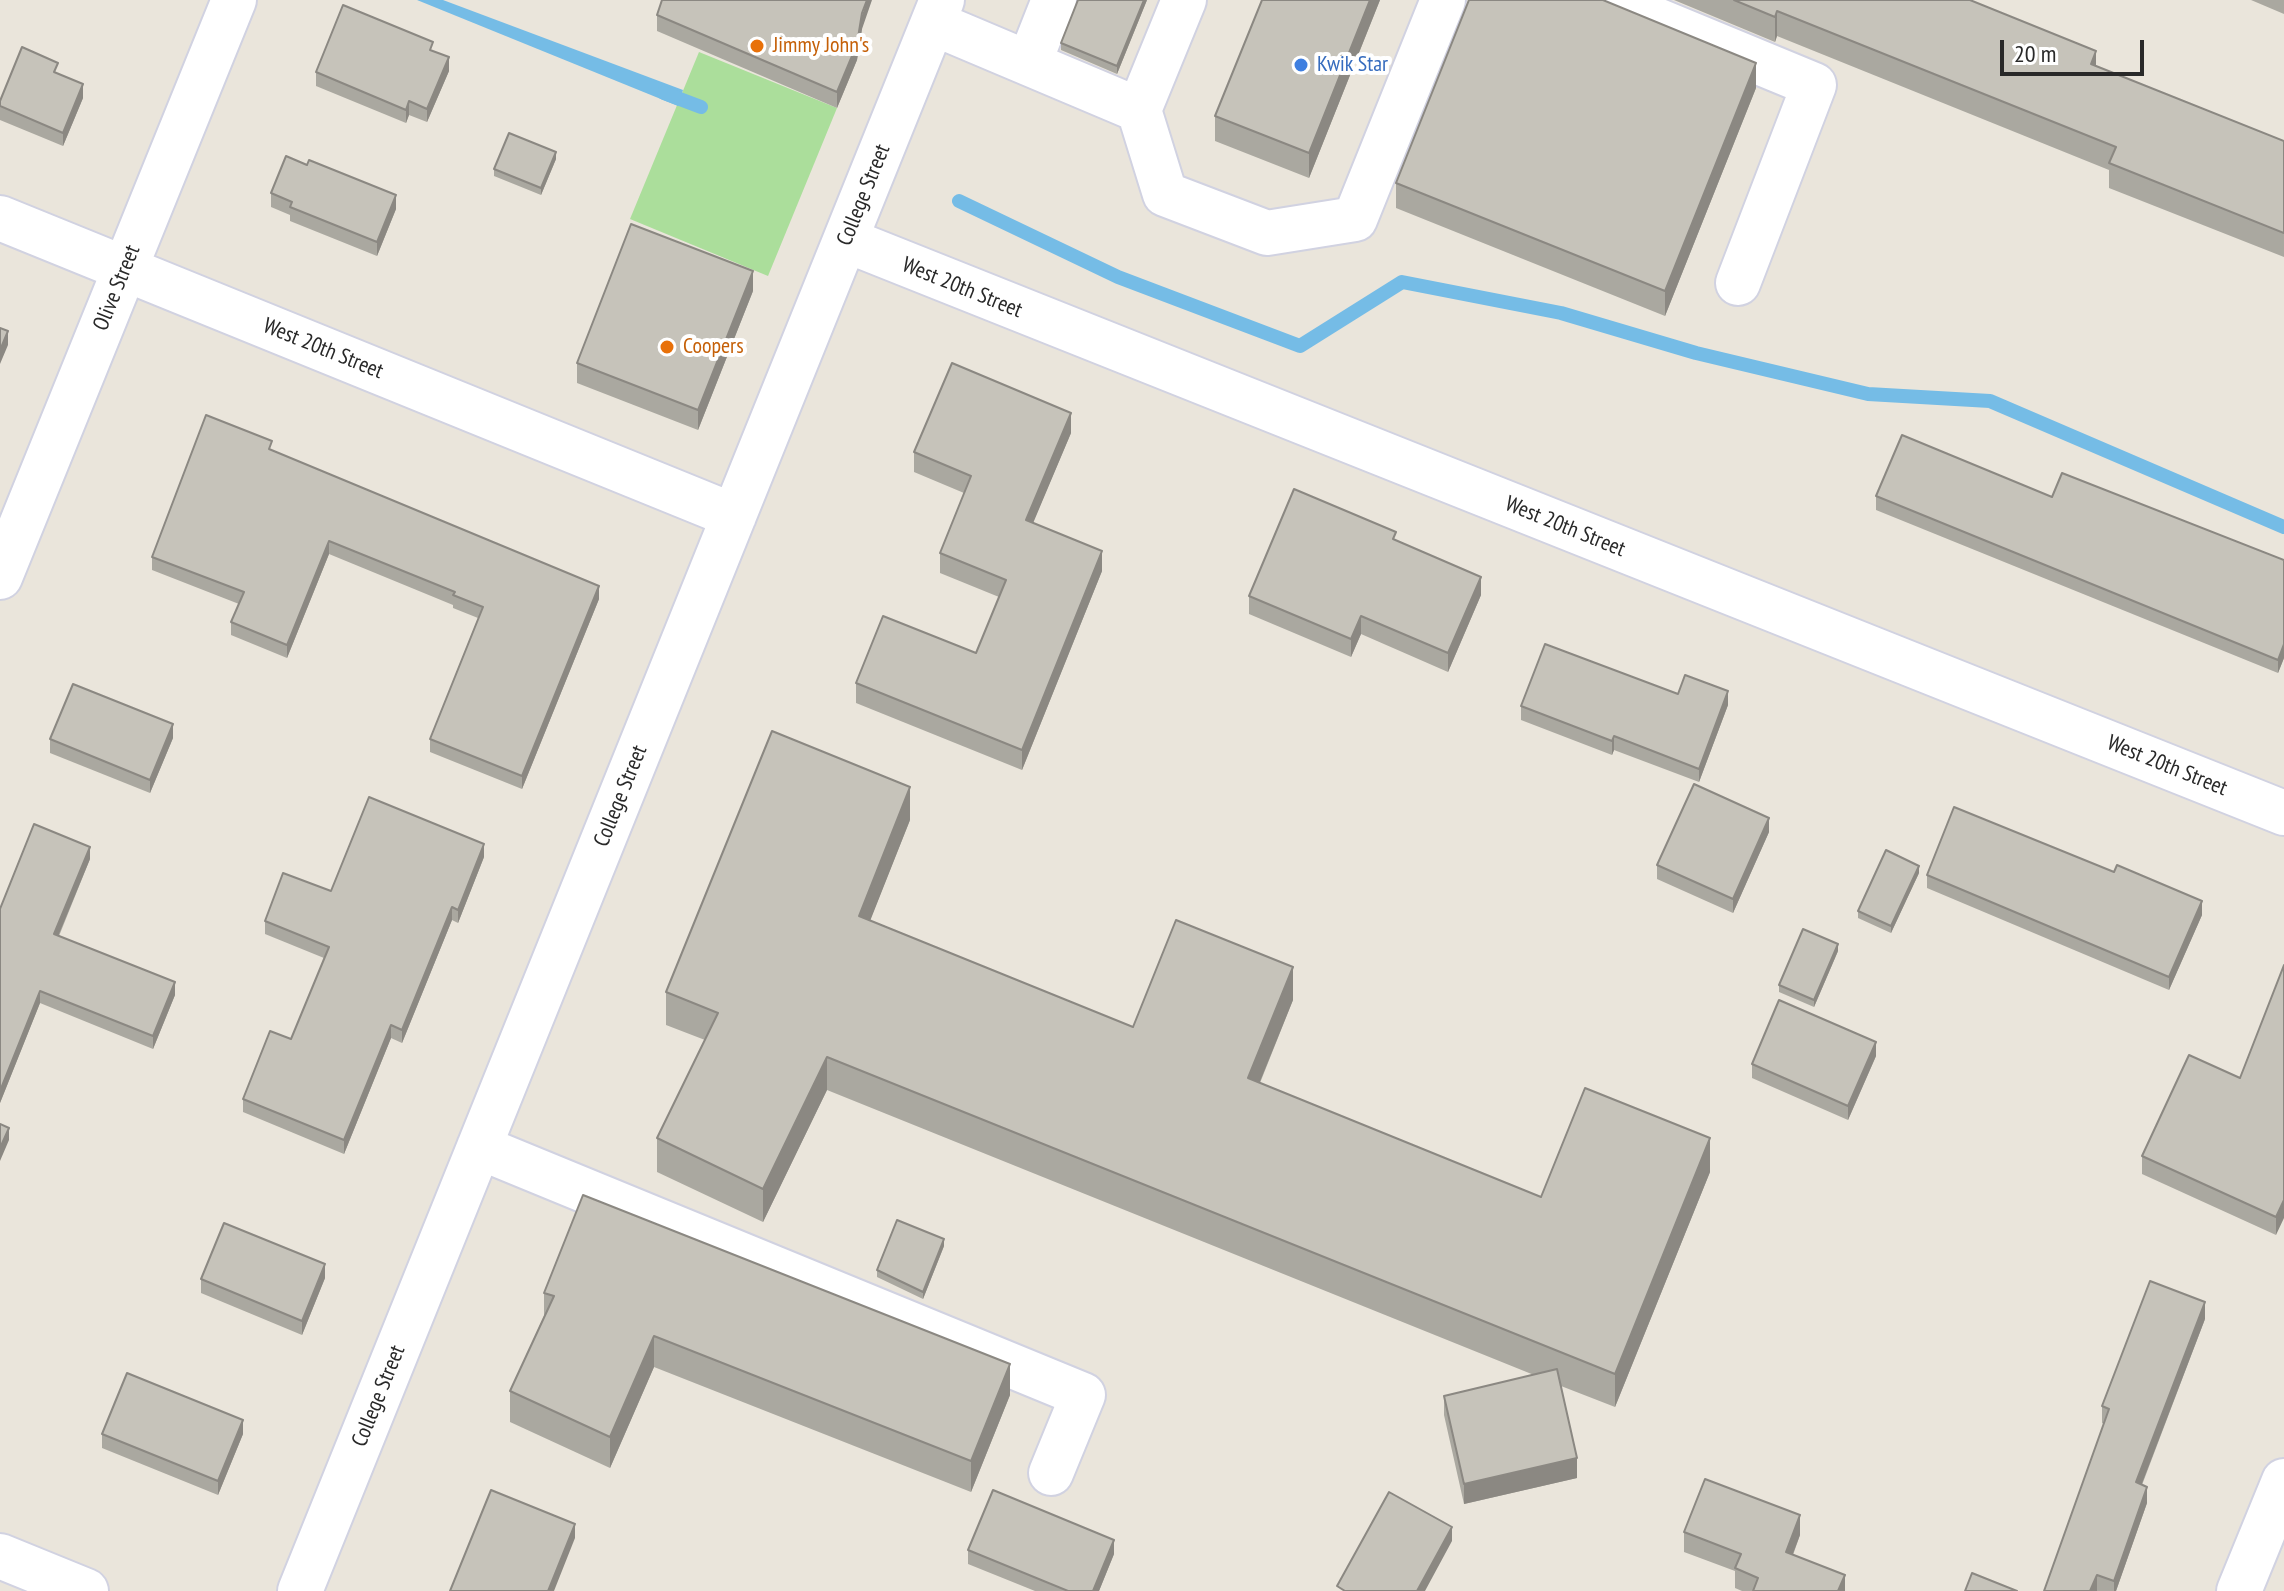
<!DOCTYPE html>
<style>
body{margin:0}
#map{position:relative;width:2284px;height:1591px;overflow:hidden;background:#eae5db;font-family:"PT Sans Narrow",sans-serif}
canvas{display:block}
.scale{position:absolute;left:2000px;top:40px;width:144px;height:36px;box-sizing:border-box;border:4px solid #292929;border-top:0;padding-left:10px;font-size:24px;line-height:28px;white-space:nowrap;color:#292929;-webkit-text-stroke:6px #fff;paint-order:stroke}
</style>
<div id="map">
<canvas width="2284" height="1591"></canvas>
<div class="scale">20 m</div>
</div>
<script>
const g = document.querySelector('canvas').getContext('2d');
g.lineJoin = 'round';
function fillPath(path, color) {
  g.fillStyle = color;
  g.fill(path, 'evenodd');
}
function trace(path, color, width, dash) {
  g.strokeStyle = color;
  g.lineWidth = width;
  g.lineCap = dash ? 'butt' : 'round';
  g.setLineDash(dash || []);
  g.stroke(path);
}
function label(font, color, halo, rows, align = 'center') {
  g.font = font + ' "PT Sans Narrow",sans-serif';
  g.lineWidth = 8;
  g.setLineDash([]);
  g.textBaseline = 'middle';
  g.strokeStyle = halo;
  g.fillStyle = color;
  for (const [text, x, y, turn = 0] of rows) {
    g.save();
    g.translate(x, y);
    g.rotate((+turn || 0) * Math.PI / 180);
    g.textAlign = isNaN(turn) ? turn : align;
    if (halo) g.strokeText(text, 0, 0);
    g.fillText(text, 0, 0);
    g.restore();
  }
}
const green = new Path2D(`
 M699,52L837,108L768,276L630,219Z`);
const water = new Path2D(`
 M417,0H443L683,90L678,106Z`);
const stream = new Path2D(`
 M664,93L701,107
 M959,201L1118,277L1300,346L1402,282L1561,313L1696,353L1868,394L1990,401L2284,527`);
const minor = new Path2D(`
 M1608,0L1814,85L1738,283
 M933,23L1139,110L1184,0
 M1029,63L1054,0
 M1139,110L1165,194L1267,233L1355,219L1443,0
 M0,218L734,516
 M846,240L2284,813
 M0,577L234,0
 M479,1147L1083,1395L1051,1473
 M0,1556L86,1591
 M300,1591L942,0
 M2239,1591L2284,1481`);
const wall = new Path2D(`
 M1147,0L1117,74L1061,50V43Z
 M1262,0H1380L1309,178L1215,141V116Z
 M1674,0H1970L2096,66L2284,141V257L2109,188V170L1777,36L1775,42Z
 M2251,0H2284V14Z
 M657,15L862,29L857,60L837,108L657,31Z
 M433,51L449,71L427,122L409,115L406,123L316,86V72Z
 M58,74L83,98L63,146L0,120V101Z
 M1756,88L1665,316L1396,208V183Z
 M556,159L541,195L494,176V169Z
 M271,193L396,209L377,256L290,221V215L271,207Z
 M753,291L698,430L577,383V363Z
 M1071,433L1033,522L1102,571L1022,770L856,703V683L976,653L999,597L940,573V553L964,493L914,472V452Z
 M272,450L599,599L522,789L430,752V739L478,618L453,608V605L329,554L287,658L231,635V622L239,604L152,570V557Z
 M1876,496L2052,497L2284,560V658L2278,673L1876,510Z
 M1396,541L1481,595L1448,672L1361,634L1351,657L1249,614V596Z
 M1678,694L1728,705L1699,782L1614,750L1612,755L1521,720V706Z
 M173,738L150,793L50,753V739Z
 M910,820L870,920L1133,1027L1293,1000L1260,1083L1541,1197L1710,1172L1615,1407L1561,1386L1577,1478L1464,1504L1444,1415V1396L1534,1375L827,1090L763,1222L657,1172V1138L705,1040L666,1025V992Z
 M1769,832L1733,913L1657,879V865Z
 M484,857L458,923L452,920L402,1043L391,1038L344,1154L243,1112V1099L291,1039L324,958L265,934V921Z
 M90,859L59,936L175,995L153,1049L40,1003L0,1103V909Z
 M1919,873L1891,933L1858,918V911Z
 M1927,875L2202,915L2169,990L1927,888Z
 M1838,951L1814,1007L1779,992V985Z
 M2284,965L2276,1235L2142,1174V1156L2240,1078Z
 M1876,1056L1848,1120L1752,1078V1064Z
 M944,1246L923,1299L877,1277V1270Z
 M325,1278L302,1335L201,1293V1279Z
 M544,1293L1010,1395L971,1492L654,1367L610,1468L510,1422V1391L544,1316Z
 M2205,1319L2142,1485L2147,1503L2116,1591H2044L2104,1424L2102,1423V1406Z
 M102,1434H243L218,1495L102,1448Z
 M1684,1532L1800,1535L1793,1555L1845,1591H1742L1735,1588V1571L1684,1552Z
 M968,1550L1114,1554L1099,1591H1035L968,1564Z`);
const shadedWall = new Path2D(`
 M867,0H872L862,29L857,60L837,108V92Z
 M1144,0H1147L1117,74V66Z
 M1370,0H1380L1309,178V153Z
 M1777,11V36L1775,42V17Z
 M2096,51V76L2091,64Z
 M449,57V71L427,122V109Z
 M1756,63V88L1665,316V291Z
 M83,84V98L63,146V133Z
 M409,101V115L406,123V110Z
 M556,152V159L541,195V188Z
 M396,195V209L377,256V242Z
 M753,271V291L698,430V410Z
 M8,331V345L0,364V350Z
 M1071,413V433L1026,540V520Z
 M329,541V554L287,658V645Z
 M1102,551V571L1022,770V750Z
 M1481,577V595L1448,672V653Z
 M599,586V599L522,789V776Z
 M1361,616V634L1351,657V639Z
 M2284,644V658L2278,673V660Z
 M1728,691V705L1699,782V769Z
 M173,724V738L150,793V780Z
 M1614,736V750L1612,755V741Z
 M910,787V820L859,949V916Z
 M1769,818V832L1733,913V899Z
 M484,844V857L458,923V910Z
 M90,847V859L54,946V934Z
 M1919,866V873L1891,933V926Z
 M2202,901V915L2169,990V977Z
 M452,907V920L402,1043V1030Z
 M1838,944V951L1814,1007V1000Z
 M1293,967V1000L1248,1111V1078Z
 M175,982V995L153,1049V1036Z
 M40,991V1003L0,1103V1091Z
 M391,1025V1038L344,1154V1140Z
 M1876,1042V1056L1848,1120V1106Z
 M827,1057V1090L763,1222V1189Z
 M9,1128V1140L0,1161V1148Z
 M1710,1138V1172L1615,1407V1374Z
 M2284,1200V1218L2276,1235V1217Z
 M944,1239V1246L923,1299V1292Z
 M325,1264V1278L302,1335V1321Z
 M2205,1302V1319L2136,1499V1482Z
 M654,1336V1367L610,1468V1437Z
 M1010,1364V1395L971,1492V1461Z
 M243,1420V1434L218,1495V1481Z
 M1577,1458V1478L1464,1504V1484Z
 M2147,1487V1503L2116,1591H2114V1581Z
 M1800,1515V1535L1786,1572V1552Z
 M575,1524V1538L554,1591H548Z
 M1452,1527V1541L1425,1591H1417Z
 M1114,1540V1554L1099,1591H1093Z
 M1845,1575V1591H1838Z
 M2097,1575V1591H2090Z`);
const building = new Path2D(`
 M662,0H867L862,13L857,44L837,92L657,15Z
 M1078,0H1144L1117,66L1061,43Z
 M1262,0H1370L1309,153L1215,116Z
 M1469,0H1603L1756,63L1665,291L1396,183Z
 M1734,0H1970L2096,51L2091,64L2284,141V233L2109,163L2116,147L1777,11L1775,17Z
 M343,5L433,42L430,50L449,57L427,109L409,101L406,110L316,72Z
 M22,47L58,63L54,72L83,84L63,133L0,106V101Z
 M509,133L556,152L541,188L494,169Z
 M286,156L307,165L309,160L396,195L377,242L290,207L292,202L271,193Z
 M631,224L753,271L698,410L577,363Z
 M0,328L8,331L0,350Z
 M952,363L1071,413L1026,520L1102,551L1022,750L856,683L883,616L976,653L1006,580L940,553L971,476L914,452Z
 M206,415L272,441L269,449L599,586L522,776L430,739L483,607L453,595L455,592L329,541L287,645L231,622L244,592L152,557Z
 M1902,435L2052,497L2062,473L2284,560V644L2278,660L1876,496Z
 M1294,489L1396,532L1393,539L1481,577L1448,653L1361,616L1351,639L1249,596Z
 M1545,644L1678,694L1685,675L1728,691L1699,769L1614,736L1612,741L1521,706Z
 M73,684L173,724L150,780L50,739Z
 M772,731L910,787L859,916L1133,1027L1176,920L1293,967L1248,1078L1541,1197L1585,1088L1710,1138L1615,1374L827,1057L763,1189L657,1138L718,1013L666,992Z
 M1694,784L1769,818L1733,899L1657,865Z
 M369,797L484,844L458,910L452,907L402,1030L391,1025L344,1140L243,1099L270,1031L291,1039L329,947L265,921L283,873L331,891Z
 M1954,807L2114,872L2117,865L2202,901L2169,977L1927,875Z
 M34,824L90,847L54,934L175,982L153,1036L40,991L0,1091V909Z
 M1886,850L1919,866L1891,926L1858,911Z
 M1803,929L1838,944L1814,1000L1779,985Z
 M2284,965V1200L2276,1217L2142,1156L2189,1055L2240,1078Z
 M1779,1000L1876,1042L1848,1106L1752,1064Z
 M0,1124L9,1128L0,1148Z
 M583,1195L1010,1364L971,1461L654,1336L610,1437L510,1391L554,1296L544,1293Z
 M897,1220L944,1239L923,1292L877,1270Z
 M224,1223L325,1264L302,1321L201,1279Z
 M2150,1281L2205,1302L2136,1482L2147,1487L2114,1581L2097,1575L2090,1591H2044L2109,1409L2102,1406Z
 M1557,1369L1577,1458L1464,1484L1444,1396Z
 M127,1373L243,1420L218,1481L102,1434Z
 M1705,1479L1800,1515L1786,1552L1845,1575L1838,1591H1753L1758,1578L1735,1568L1741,1554L1684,1532Z
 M491,1490L575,1524L548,1591H450Z
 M993,1490L1114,1540L1093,1591H1068L968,1550Z
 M1389,1492L1452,1527L1417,1591H1345L1337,1586Z
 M1972,1573L2017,1591H1965Z`);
const markers = [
 [757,46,8,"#e8710a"],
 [1301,65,8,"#3f7fe0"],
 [667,347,8,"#e8710a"]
];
const foodNames = [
 ["Jimmy John's",773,46],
 ["Coopers",683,347]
];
const shopNames = [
 ["Kwik Star",1317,65]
];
const streetNames = [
 ["College Street",864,195,-68],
 ["Olive Street",117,288,-68],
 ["West 20th Street",962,288,22],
 ["West 20th Street",323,349,22],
 ["West 20th Street",1565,527,22],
 ["West 20th Street",2167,766,22],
 ["College Street",621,796,-68],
 ["College Street",379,1396,-68]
];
fillPath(green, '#abde9b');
fillPath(water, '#75bce6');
trace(stream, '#75bce6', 14);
trace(minor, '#d1d2e1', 48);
trace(minor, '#fff', 44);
fillPath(wall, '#aaa8a0');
fillPath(shadedWall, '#8b8882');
fillPath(building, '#c6c3ba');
trace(building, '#8b8882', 2);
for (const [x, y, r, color] of markers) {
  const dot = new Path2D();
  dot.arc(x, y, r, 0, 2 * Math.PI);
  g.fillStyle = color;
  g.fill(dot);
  trace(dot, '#fff', 3);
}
label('22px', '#c56008', '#fff', foodNames, 'left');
label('22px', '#366cbe', '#fff', shopNames, 'left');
label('22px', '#292929', '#fff', streetNames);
</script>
